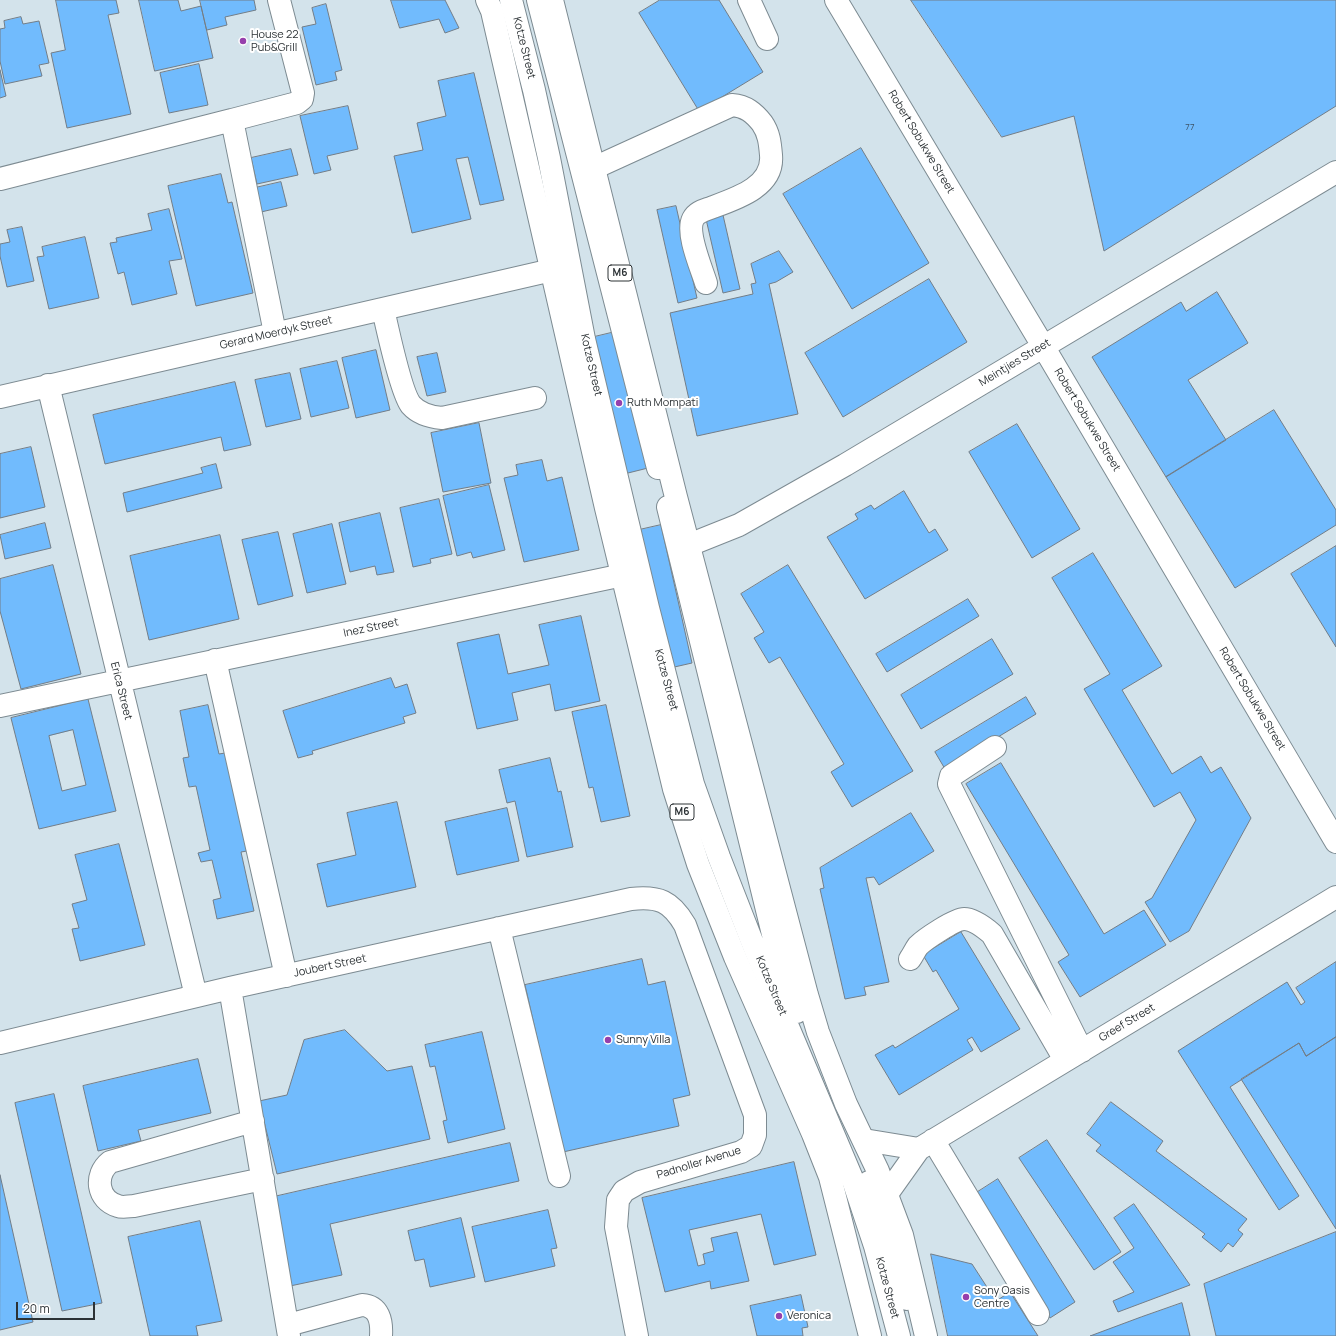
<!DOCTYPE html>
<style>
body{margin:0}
#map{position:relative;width:1336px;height:1336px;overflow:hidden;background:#d3e3eb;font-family:Manrope,sans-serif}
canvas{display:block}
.scale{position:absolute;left:16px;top:1302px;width:79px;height:18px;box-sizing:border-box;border:2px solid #2c3235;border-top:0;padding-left:5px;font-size:12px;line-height:14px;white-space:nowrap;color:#2c3235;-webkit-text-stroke:3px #fff;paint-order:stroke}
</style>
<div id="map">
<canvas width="1336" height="1336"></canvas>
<div class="scale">20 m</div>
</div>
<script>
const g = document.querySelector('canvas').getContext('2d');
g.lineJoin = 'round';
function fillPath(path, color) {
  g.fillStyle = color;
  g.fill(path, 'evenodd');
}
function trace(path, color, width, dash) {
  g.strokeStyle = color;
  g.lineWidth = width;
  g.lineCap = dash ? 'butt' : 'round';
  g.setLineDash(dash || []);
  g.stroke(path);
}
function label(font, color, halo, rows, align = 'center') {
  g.font = font + ' Manrope,sans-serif';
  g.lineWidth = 4;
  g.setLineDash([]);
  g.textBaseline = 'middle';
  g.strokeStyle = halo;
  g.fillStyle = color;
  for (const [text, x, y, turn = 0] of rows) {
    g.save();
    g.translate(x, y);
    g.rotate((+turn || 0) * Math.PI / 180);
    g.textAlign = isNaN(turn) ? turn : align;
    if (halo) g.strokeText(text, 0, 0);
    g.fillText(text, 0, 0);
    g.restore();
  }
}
const building = new Path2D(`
 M56,0H116L119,13L108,15L131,114L67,128L51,53L65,50Z
 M139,0H178L181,11L201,6L213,58L155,71Z
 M200,0H254L256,10L225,17L227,25L207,30Z
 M391,0H445L459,28L445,33L439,19L400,28Z
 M660,0H719L763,72L699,111L639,13Z
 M911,0H1336V106L1104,251L1074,116L1002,137Z
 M326,4L342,70L335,72L337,80L316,85L302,27L316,24L312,8Z
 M21,17L23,24L39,21L49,63L39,65L42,76L5,84L0,61V29L5,28L4,21Z
 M199,64L208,105L169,113L160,73Z
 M0,70L6,96L0,98Z
 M474,73L504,200L480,205L468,157L456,159L471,219L412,233L394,156L423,150L417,123L446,116L438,81Z
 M348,106L358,149L327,156L331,170L314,174L300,116Z
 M861,148L929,263L852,309L783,194Z
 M291,149L298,175L257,184L251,158Z
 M221,174L228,203L232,202L253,293L196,306L168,186Z
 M281,182L287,206L261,212L255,188Z
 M676,206L697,298L678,303L657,210Z
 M169,209L182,259L169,261L177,294L132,305L124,272L118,274L110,243L117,242L116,238L152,230L148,214Z
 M723,215L740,289L723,293L706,219Z
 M22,227L34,281L7,287L0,256V244L10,242L7,230Z
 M85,237L99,298L49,309L37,257L44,256L42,247Z
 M779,251L793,272L776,282L769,284L798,414L697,436L670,313L753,294L751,284L756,283L751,264Z
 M929,279L967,342L843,417L805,353Z
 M1217,292L1248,343L1188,380L1226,440L1166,477L1092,357L1181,302L1186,311Z
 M615,332L648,468L624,474L590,338Z
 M376,350L390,410L356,418L342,358Z
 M437,353L446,392L427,396L417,357Z
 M337,361L349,408L311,417L300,369Z
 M290,373L301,419L266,427L255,380Z
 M235,382L251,445L224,451L221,437L105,464L93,415Z
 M1274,410L1336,510V525L1235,588L1166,477Z
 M479,423L491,483L443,492L431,433Z
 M1017,424L1080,529L1032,558L969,452Z
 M31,447L45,507L0,518V454Z
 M542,460L547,481L562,477L579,550L524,562L504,478L518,475L516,465Z
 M216,464L222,488L127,512L123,493L203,473L201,468Z
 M489,485L505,550L473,558L471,552L457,556L443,496Z
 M904,491L929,533L935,529L948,550L865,599L827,537L858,519L855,514L871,505L874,509Z
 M439,499L452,554L430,559L431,563L413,567L400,508Z
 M380,513L394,572L377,575L375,566L350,572L339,523Z
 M45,523L51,548L5,559L0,535Z
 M332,524L346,584L307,593L293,534Z
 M661,525L692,663L670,668L639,530Z
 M278,532L293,596L258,605L242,540Z
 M220,535L239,619L149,640L130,556Z
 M1336,546V647L1291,574Z
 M1093,553L1162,666L1122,690L1172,774L1201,756L1211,773L1221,767L1251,818L1189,931L1170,942L1145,902L1152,898L1196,820L1180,792L1154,807L1084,689L1110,674L1052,578Z
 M53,565L81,674L21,689L0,611V579Z
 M788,565L913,771L852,807L831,772L844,764L780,657L769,663L754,638L764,632L741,594Z
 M968,599L979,616L887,672L876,654Z
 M581,616L600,701L555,711L550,684L512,693L518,720L477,729L457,643L499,634L508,674L549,665L539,625Z
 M992,639L1013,674L921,729L901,695Z
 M391,678L395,688L407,684L416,713L403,717L405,723L312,751L313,754L298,758L283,711Z
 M1026,697L1036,714L945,769L935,752Z
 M88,699L116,811L39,829L11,718ZM73,730L86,785L62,791L49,736Z
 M208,705L219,754L225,753L247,851L241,852L254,911L217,919L213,900L221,898L212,860L201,862L198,853L210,850L196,786L189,787L183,758L189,757L180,711Z
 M606,705L630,816L601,822L593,787L589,788L572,712Z
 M550,758L558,792L561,791L573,847L527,857L515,801L507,803L499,770Z
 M1001,763L1104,934L1144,910L1166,945L1080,997L1058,962L1069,955L966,784Z
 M397,802L416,887L327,907L317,864L356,855L347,813Z
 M507,808L519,861L457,875L445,822Z
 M911,813L934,851L879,885L874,877L866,878L889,982L864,987L866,995L845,999L820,889L824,888L820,868Z
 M119,844L145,945L80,961L72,929L79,928L72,904L87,900L75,855Z
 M961,932L1020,1029L981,1052L972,1037L967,1040L973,1050L899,1095L875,1055L893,1045L895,1048L959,1009L936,970L933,972L923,955Z
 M642,959L648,985L665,981L690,1095L673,1099L679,1126L563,1152L525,985Z
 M1336,962V1037L1306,1056L1299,1043L1230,1087L1299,1196L1279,1210L1178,1051L1287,982L1301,1005L1305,1002L1296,988Z
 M345,1030L387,1071L412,1066L430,1139L277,1174L259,1101L287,1095L304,1040Z
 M482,1032L505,1129L448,1143L443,1121L447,1120L435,1066L430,1067L425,1045Z
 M1336,1037V1229L1241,1079L1299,1043L1306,1056Z
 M198,1059L211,1113L138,1130L141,1141L98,1151L83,1086Z
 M54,1094L102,1303L62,1311L15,1103Z
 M1111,1102L1163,1141L1156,1151L1247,1219L1238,1230L1243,1234L1233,1247L1228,1243L1221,1252L1202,1237L1205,1234L1096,1151L1101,1145L1087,1134Z
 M1047,1140L1121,1252L1094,1270L1019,1158Z
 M510,1143L519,1181L330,1224L342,1275L290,1286L269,1198Z
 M794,1162L816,1255L774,1265L761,1214L689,1230L698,1266L705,1264L703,1254L714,1251L711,1238L737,1232L749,1281L711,1289L710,1281L665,1292L642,1198Z
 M0,1175L33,1322L0,1330Z
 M998,1179L1075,1302L1050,1318L973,1195Z
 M1134,1204L1190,1285L1118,1312L1113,1301L1134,1292L1113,1262L1134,1248L1114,1218Z
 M548,1210L557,1248L551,1249L555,1266L485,1282L472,1227Z
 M461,1218L475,1277L430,1287L424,1259L415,1261L408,1231Z
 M200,1221L222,1321L196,1326L198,1336H150L128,1237Z
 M1336,1232V1336H1216L1204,1284Z
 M931,1254L972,1264L996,1301L1010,1292L1038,1336H948Z
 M801,1295L808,1327L802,1328L803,1336H757L750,1306Z
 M1182,1303L1190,1336H1090L1141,1317Z`);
const minor = new Path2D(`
 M511,0L534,90L549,158L584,339L648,608L693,784L719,857L755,949L854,1183L875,1246L899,1336
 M538,0L658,468
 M749,0L767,39
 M836,0L1043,346L1336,842
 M232,120L297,103L302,99L303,93L279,0
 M594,168L732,105C746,106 754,113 762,123C769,133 770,143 771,155C774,186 738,198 713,207C706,210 697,211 693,219C686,233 701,267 706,283
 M0,179L232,120L275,333
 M383,309C387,327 401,393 411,405C419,414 430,417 442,418L535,398
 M48,385L196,996
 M0,397L552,270
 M668,507L781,967L797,1012
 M689,545L739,525L845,465L1336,172
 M215,660L286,976
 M0,706L623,575
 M995,747L951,776L949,784L1082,1051
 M499,928L559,1176
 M910,959C913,955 915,950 918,946C925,939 955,919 964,919C974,919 985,928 992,934L1065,1060
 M230,988L289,1336
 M0,1043L230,988L631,899C659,896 671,901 685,925L755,1115V1135L751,1146L741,1152L640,1182L624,1191L618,1200L616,1227L637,1336
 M253,1121L110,1162C94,1175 97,1200 118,1206C123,1208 129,1206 134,1206L263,1179
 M864,1140L919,1149
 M933,1140L1038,1314
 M869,1182L891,1240L907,1299
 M887,1194L919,1149L1336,897
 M288,1325L362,1305C379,1306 382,1321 381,1336`);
const major = new Path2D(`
 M487,0L492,11L606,508L674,789L698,864L735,957L813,1134L830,1177L870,1336
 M552,0L676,497L807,995L818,1032L846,1104L878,1171L902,1235L926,1336`);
const markers = [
 [243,41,4,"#963fac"],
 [619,403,4,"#963fac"],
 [608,1040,4,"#963fac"],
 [966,1297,4,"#963fac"],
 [779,1316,4,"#963fac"]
];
const numberNames = [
 ["77",1190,127]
];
const shields = [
 [620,273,24],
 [682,812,24]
];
const shieldNames = [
 ["M6",620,273],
 ["M6",682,812]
];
const poiNames = [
 ["House 22",251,35],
 ["Pub&Grill",251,48],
 ["Ruth Mompati",627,403],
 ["Sunny Villa",616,1040],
 ["Sony Oasis",974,1291],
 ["Centre",974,1304],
 ["Veronica",787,1316]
];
const streetNames = [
 ["Kotze Street",524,48,76],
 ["Robert Sobukwe Street",921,142,59],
 ["Gerard Moerdyk Street",276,333,-13],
 ["Meintjies Street",1015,363,-31],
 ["Kotze Street",591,365,77],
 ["Robert Sobukwe Street",1087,420,59],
 ["Inez Street",371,628,-12],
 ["Kotze Street",666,680,75],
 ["Erica Street",121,691,76],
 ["Robert Sobukwe Street",1252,699,59],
 ["Joubert Street",330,966,-12],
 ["Kotze Street",771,986,67],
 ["Greef Street",1127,1023,-31],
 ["Padnoller Avenue",699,1163,-17],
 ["Kotze Street",887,1288,75]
];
fillPath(building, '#71bbfd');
trace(building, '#727d87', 1);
trace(minor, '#7d8b92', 24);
trace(major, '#7d8b92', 24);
trace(minor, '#fff', 22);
trace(major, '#fff', 22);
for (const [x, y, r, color] of markers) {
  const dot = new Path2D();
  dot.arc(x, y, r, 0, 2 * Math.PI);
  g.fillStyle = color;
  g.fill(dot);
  trace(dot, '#fff', 1.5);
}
label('9px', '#3d5467', null, numberNames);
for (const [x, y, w] of shields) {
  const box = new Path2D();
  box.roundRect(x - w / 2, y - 8, w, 16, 3);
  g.fillStyle = '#fff';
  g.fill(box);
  trace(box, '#2c3235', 1);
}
label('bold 10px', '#2c3235', null, shieldNames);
label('11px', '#2c3235', '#fff', poiNames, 'left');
label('11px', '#2c3235', '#fff', streetNames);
</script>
